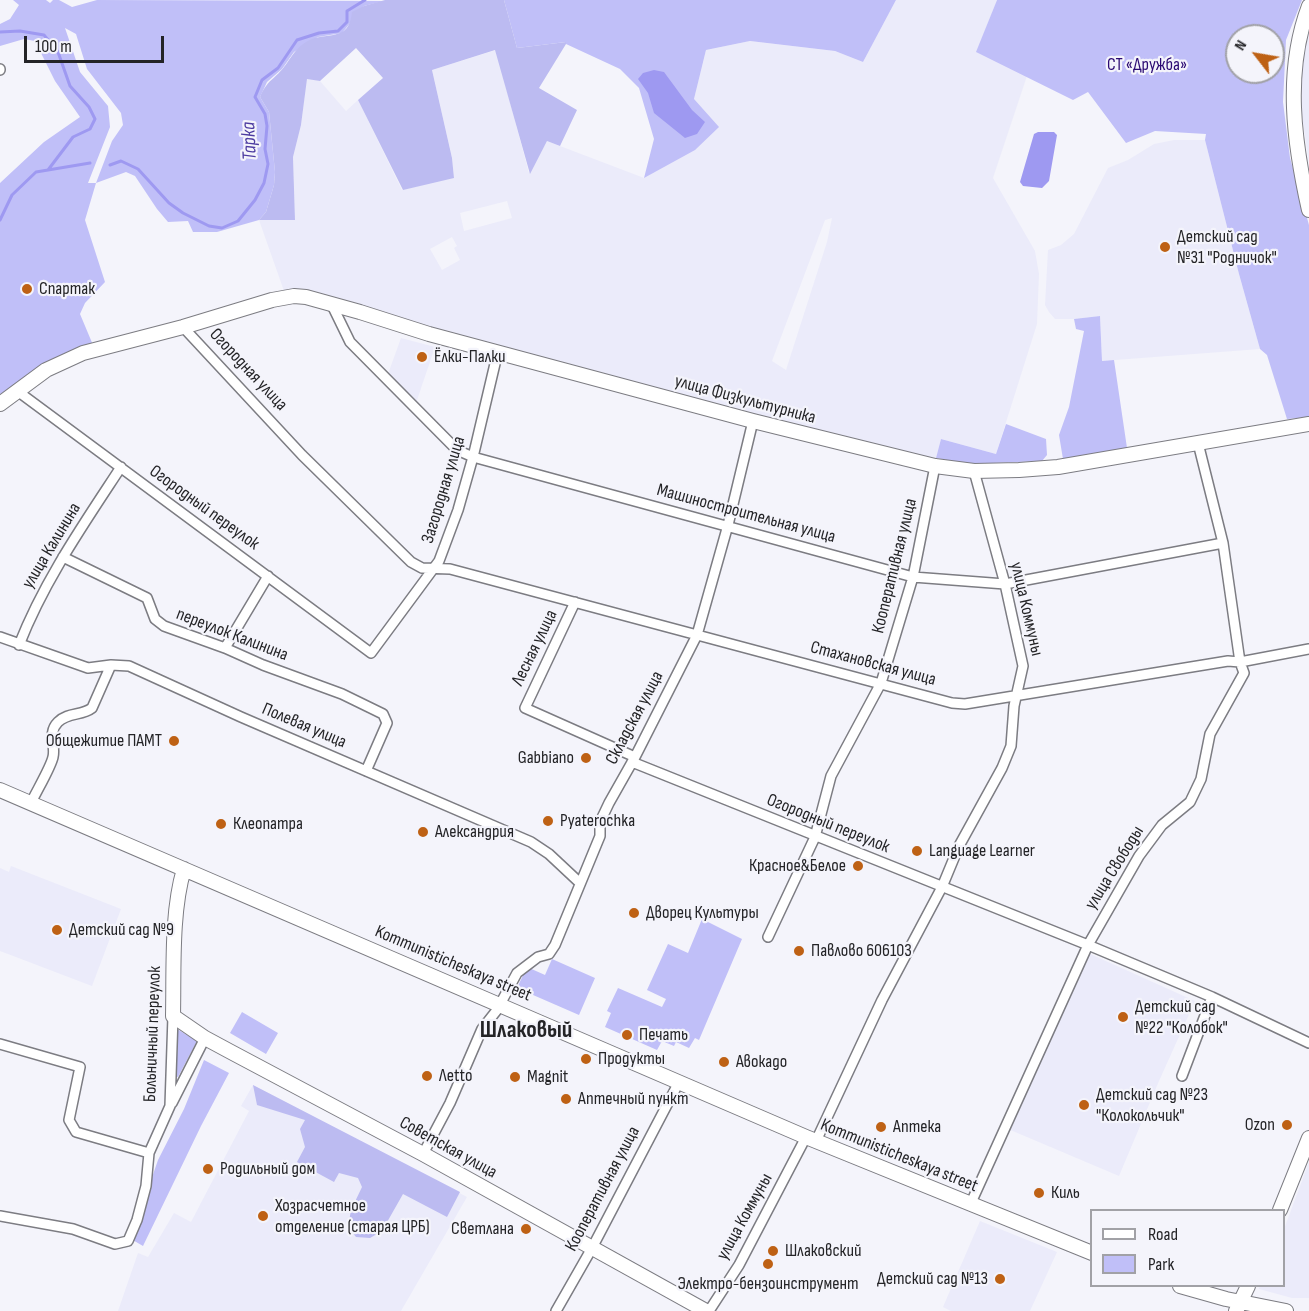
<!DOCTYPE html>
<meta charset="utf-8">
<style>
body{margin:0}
#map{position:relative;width:1309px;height:1311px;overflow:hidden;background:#f4f4fb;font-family:"Sofia Sans Condensed",sans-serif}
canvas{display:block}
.legend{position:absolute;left:1090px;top:1209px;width:195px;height:78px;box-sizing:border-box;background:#f4f4fb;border:2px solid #a1a1a6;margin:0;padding:8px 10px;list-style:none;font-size:18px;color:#242427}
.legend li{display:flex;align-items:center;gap:12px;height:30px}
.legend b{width:30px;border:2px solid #a1a1a6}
.north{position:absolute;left:1225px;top:24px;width:60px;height:60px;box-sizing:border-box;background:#f4f4fb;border:2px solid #a1a1a6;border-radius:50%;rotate:301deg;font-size:16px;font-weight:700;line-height:24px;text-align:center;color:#242427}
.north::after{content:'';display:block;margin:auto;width:21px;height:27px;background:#be6114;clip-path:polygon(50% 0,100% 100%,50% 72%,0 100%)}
.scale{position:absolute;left:24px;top:36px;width:140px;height:27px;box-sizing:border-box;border:3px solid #242427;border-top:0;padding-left:8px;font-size:18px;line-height:21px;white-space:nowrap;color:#242427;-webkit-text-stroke:4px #f4f4fb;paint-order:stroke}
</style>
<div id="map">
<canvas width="1309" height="1311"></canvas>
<ul class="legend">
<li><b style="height:8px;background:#fff"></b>Road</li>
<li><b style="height:16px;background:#c0bff8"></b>Park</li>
</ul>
<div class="north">N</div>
<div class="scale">100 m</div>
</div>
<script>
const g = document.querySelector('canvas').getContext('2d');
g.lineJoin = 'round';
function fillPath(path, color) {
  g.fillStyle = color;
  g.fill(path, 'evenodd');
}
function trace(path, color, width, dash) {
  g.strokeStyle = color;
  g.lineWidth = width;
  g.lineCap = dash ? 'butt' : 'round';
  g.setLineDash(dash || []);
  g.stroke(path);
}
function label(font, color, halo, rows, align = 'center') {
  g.font = font + ' "Sofia Sans Condensed",sans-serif';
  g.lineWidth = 4.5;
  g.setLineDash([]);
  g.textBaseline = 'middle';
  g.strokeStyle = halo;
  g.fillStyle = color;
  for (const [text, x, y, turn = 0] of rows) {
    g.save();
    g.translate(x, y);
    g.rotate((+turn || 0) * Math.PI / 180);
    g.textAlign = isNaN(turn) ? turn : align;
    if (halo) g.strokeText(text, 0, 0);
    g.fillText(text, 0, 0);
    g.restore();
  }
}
const built = new Path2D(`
 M896,0H997L977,52L1027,76L993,178L1035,251L1039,274L1037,324L996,454L941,439L936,458L918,456L284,291L259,220H295L293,157L301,125L307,78L320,81L346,111L358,100L402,190L454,177L452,158L432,70L496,50L529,173L547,141L644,178L694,99L706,50L750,41L835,51L863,62ZM507,201L512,218L464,231L460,213ZM832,218L827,242L786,370L772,361L825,220ZM452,237L457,246L454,248L460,260L442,270L430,249Z
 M1309,24V163L1301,108L1302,48Z
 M1174,140H1205L1239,274L1260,349L1102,361L1100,316L1074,319H1055L1049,312L1045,305L1048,250L1061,245L1074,234L1108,168L1128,160L1154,144Z
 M401,338L435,347L416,403L388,374Z
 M11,866L121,909L92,986L0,951V868L9,872Z
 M1088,953L1195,1001L1159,1081L1119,1176L1008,1129Z
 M253,1085L467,1197L401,1311H118L138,1253L148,1257L174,1213L191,1222L249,1111L241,1106Z
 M1309,1162V1298H1292L1259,1289L1260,1286H1284V1229Z
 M980,1221L1057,1252L1030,1311H951L943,1307Z`);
const green = new Path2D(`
 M13,0H46L50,3L53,0H59L72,7L97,0L384,1L364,6L342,33L318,37L294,52L282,69L267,82L260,97L269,112L275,172L274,185L266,212L259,220L217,232H193L188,221L168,222L157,209L135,176L126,172L96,183L85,220L105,282L85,303L80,314L93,345L0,394V183L44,142L80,117L55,81L35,41L24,39L0,46V24L10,19L19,5ZM65,28L76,34L87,69L121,113L123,125L112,141L96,183H88L110,127L108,106L80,72Z
 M504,0H896L863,62L835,51L750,41L706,50L694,99L719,127L695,150L644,178L654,139L639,88L620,69L566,44V42L517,48Z
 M997,0H1302L1286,40L1283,102L1290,158L1309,225V417L1287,419L1267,355L1260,349L1239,274L1205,140L1206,134L1155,131L1126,143L1088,92L1073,100L976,52ZM1237,36H1273V72H1237Z
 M1100,316L1102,361L1114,360L1127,448L1063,459L1059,435L1069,407L1084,331L1076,329L1074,319Z
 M1006,424L1046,439L1047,455L1042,461L968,464L936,458L941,439L996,454Z
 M702,919L742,939L699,1040L695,1038L689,1048L676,1042L674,1046L662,1041L657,1050L605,1027L611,1013L607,1011L618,988L662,1007L666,999L647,990L668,944L688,953Z
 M552,959L595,978L579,1015L517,988L527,967L545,975Z
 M242,1012L278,1033L266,1054L230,1033Z
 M177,1029L197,1041L178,1077L174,1076Z
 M204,1060L229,1073L201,1126L143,1246L131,1239L158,1160L184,1109Z`);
const forest = new Path2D(`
 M385,0H504L517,48L566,42V44L539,88L577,110L560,146L547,141L530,174L495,50L432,70L452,158L454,178L403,190L358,100L383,78L356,48L320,81L307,79L301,125L293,157L295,220H259L266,212L274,185L275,172L269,112L260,97C268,79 273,81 284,67C291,58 295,49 306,42C326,30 349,44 352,12L364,6Z
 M253,1085L460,1192L447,1217L403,1194L382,1231L370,1238L356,1237L348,1227L351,1210L362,1187L358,1178L339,1173L334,1182L297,1162L305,1147L300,1129L305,1120L257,1105Z`);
const water = new Path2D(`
 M654,70L664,72L692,110L705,122L697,134L685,138L654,113L648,93L638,79L643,73Z
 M1038,132H1054L1057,135L1049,181L1042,188L1023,186L1020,182L1034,134Z`);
const stream = new Path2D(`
 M0,32L20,31L44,35L58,52L70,86L89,107L95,119L90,129L73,137L48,170
 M110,165L121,161L138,169L169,203L183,213L209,226L222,228L238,221L255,200L264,183L268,164L265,149L267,126L265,114L255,97L262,80L278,68L297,40L319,33L338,31L347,22V11L365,0
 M0,220L12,195L36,172L90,163`);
const street = new Path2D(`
 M0,69V70
 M331,303L350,342L457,450L473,457L913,577L1005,584L1223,543
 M183,327L302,455L411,562L422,568L450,569L952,703L965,704L1228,661L1240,662L1309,649
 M16,390L371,653L439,561L458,510L473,457L498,351
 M63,557L147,598L155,619L164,626L225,648L263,665L342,694L383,714L387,723L366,771
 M575,602L525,708L635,757
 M0,637L88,668L111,665L129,666L241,717L531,842L549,854L580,883
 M19,645C44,581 83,525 121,467
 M225,648L268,576
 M632,762L1088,945L1212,997L1309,1043
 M31,803C36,792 51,767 53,757C56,745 47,733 58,722C68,712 82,716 92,708L111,665
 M768,937L815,837L831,776L881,683L913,577L935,466
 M0,1044L80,1067L69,1120L76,1132L149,1153
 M1182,1076L1212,997
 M172,1103L205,1038
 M816,1141L882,1000L942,887L959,846L1002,768L1011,746L1014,706L1023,666L1005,584L974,471
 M423,1154L450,1103L482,1029L497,1010L517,973L538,957L549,954L555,945L600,836V822L609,803L635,757L697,635L728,525L753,421
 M970,1205L1088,945L1139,856L1162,825L1190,802L1201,779L1210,734L1244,673L1240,662L1223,543L1198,443
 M0,1216L73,1229L115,1244L128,1241L137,1220L146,1186L149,1153L170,1106L173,1016
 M556,1311L592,1248L679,1082
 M709,1311L739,1265L806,1137`);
const secondary = new Path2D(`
 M1309,6C1284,72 1294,143 1309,210
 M0,404L46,370L83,353L183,327L272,300L294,296L306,297L360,312L429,334L753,421L935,466L974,471L1019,470L1058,467L1309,424
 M0,790L806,1137L1092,1253
 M184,869C171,912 174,971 173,1016L205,1038L231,1052L423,1154L706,1311
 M1280,1210L1309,1138
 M1180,1286L1226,1299L1286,1311
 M1236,1311L1248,1286`);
const markers = [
 [1165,247,6,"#be6114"],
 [27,289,6,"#be6114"],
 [422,357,6,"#be6114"],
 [174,741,6,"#be6114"],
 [586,758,6,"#be6114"],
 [548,821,6,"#be6114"],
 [221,824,6,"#be6114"],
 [423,832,6,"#be6114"],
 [917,851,6,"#be6114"],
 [858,866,6,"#be6114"],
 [634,913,6,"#be6114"],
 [57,930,6,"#be6114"],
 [799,951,6,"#be6114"],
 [1123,1017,6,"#be6114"],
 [627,1035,6,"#be6114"],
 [586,1059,6,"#be6114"],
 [724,1062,6,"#be6114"],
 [427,1076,6,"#be6114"],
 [515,1077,6,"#be6114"],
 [566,1099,6,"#be6114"],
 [1084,1105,6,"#be6114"],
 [1287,1125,6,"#be6114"],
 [881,1127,6,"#be6114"],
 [208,1169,6,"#be6114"],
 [1039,1193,6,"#be6114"],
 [263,1216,6,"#be6114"],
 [526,1229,6,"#be6114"],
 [773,1251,6,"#be6114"],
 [768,1264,6,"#be6114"],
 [1000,1279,6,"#be6114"]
];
const parkNames = [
 ["СТ «Дружба»",1147,65]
];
const poiNames = [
 ["Детский сад",1177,237],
 ["№31 \"Родничок\"",1177,258],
 ["Спартак",39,289],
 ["Ёлки-Палки",434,357],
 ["Общежитие ПАМТ",162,741,"right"],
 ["Gabbiano",574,758,"right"],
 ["Pyaterochka",560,821],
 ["Клеопатра",233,824],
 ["Александрия",435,832],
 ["Language Learner",929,851],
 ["Красное&Белое",846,866,"right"],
 ["Дворец Культуры",646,913],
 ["Детский сад №9",69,930],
 ["Павлово 606103",811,951],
 ["Детский сад",1135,1007],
 ["№22 \"Колобок\"",1135,1028],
 ["Печать",639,1035],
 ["Продукты",598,1059],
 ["Авокадо",736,1062],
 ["Леtto",439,1076],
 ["Magnit",527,1077],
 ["Детский сад №23",1096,1095],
 ["\"Колокольчик\"",1096,1116],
 ["Аптечный пункт",578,1099],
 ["Ozon",1275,1125,"right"],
 ["Аптека",893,1127],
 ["Родильный дом",220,1169],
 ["Киль",1051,1193],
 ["Хозрасчетное",275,1206],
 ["отделение (старая ЦРБ)",275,1227],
 ["Светлана",514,1229,"right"],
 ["Шлаковский",785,1251],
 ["Детский сад №13",988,1279,"right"],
 ["Электро-бензоинструмент",768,1284,"center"]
];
const streetNames = [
 ["Огородная улица",248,370,47],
 ["улица Физкультурника",745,400,15],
 ["Загородная улица",444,490,-73],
 ["Огородный переулок",204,508,36],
 ["Машиностроительная улица",746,514,15],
 ["улица Калинина",52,546,-59],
 ["Кооперативная улица",895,566,-76],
 ["улица Коммуны",1026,609,77],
 ["переулок Калинина",232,635,21],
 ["Лесная улица",535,648,-64],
 ["Стахановская улица",873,664,15],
 ["Складская улица",635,718,-62],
 ["Полевая улица",304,726,23],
 ["Огородный переулок",828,824,22],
 ["улица Свободы",1115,868,-58],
 ["Kommunisticheskaya street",453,964,23],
 ["Больничный переулок",153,1034,-88],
 ["Советская улица",448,1148,29],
 ["Kommunisticheskaya street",899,1156,22],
 ["Кооперативная улица",603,1189,-62],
 ["улица Коммуны",745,1217,-61]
];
const waterNames = [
 ["Тарка",250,141,-92]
];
const districtNames = [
 ["Шлаковый",526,1031]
];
fillPath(built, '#ebebfa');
fillPath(green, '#c0bff8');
fillPath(forest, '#bcbbf1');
fillPath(water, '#9e99f1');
trace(stream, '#9e99f1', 3);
trace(street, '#7c7c82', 12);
trace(secondary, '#7c7c82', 16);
trace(street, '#fff', 9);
trace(secondary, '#fff', 14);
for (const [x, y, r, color] of markers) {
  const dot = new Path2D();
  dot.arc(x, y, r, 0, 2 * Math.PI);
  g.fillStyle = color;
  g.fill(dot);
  trace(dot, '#f4f4fb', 2);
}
label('18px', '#2b0a73', '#f4f4fb', parkNames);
label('18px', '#242427', '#f4f4fb', poiNames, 'left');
label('18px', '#242427', '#f4f4fb', streetNames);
label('italic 20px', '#4d3ca1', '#f4f4fb', waterNames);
label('bold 24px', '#242427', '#f4f4fb', districtNames);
</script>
